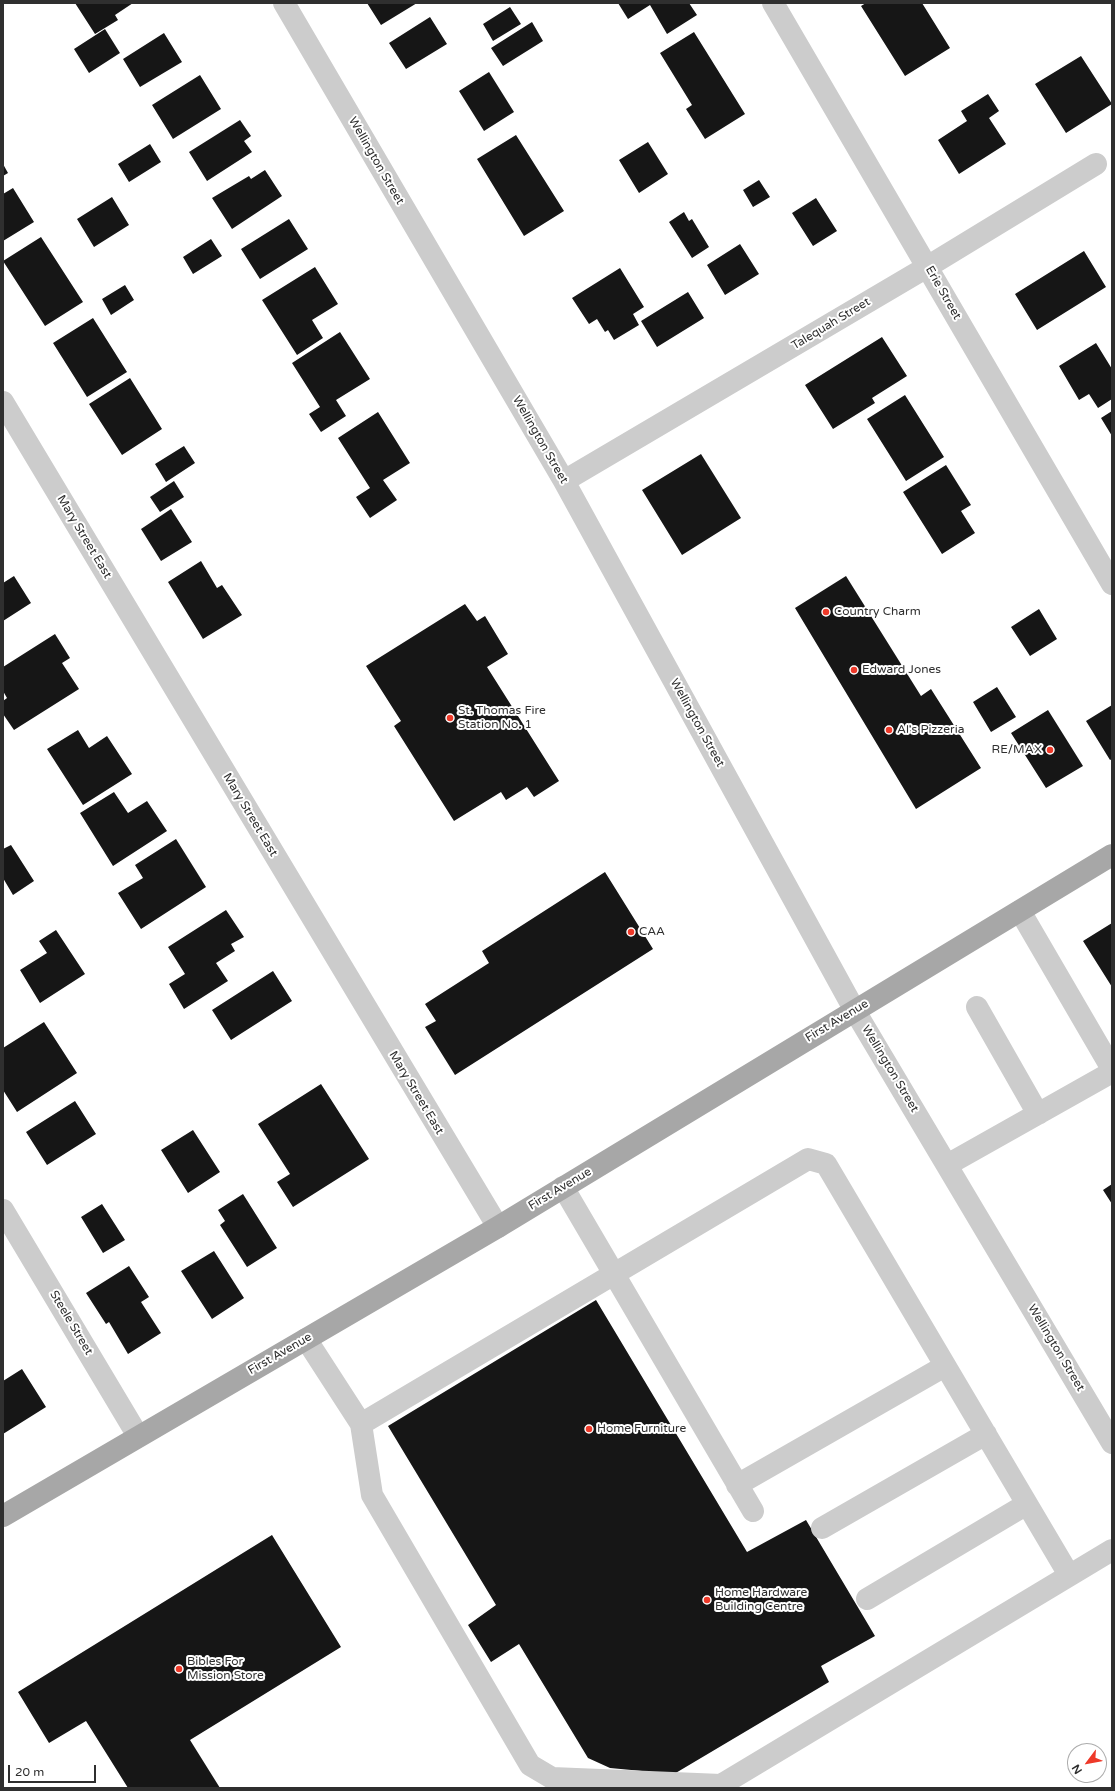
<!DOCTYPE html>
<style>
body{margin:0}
#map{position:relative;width:1115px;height:1791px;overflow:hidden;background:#fff;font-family:"Varela Round",sans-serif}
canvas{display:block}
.frame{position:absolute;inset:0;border:4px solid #2f2f2f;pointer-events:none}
.north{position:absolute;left:1067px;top:1743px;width:40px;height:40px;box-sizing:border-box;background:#fff;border:1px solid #acacac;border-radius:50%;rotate:238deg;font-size:11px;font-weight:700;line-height:16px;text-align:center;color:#2f2f2f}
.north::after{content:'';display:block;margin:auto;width:14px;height:18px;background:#ee3929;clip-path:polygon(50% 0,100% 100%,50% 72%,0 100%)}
.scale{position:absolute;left:8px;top:1765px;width:88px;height:18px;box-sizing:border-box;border:2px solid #2f2f2f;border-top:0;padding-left:5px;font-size:12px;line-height:14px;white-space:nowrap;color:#2f2f2f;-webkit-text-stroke:3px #fff;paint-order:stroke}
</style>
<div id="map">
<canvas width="1115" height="1791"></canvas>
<div class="frame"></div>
<div class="north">N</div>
<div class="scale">20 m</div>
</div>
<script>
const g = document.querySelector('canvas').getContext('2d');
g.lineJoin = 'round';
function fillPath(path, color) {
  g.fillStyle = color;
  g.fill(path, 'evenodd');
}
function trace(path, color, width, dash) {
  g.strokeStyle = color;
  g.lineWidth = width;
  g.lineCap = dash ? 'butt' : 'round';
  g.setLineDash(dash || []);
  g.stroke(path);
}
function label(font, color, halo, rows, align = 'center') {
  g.font = font + ' "Varela Round",sans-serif';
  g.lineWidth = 4;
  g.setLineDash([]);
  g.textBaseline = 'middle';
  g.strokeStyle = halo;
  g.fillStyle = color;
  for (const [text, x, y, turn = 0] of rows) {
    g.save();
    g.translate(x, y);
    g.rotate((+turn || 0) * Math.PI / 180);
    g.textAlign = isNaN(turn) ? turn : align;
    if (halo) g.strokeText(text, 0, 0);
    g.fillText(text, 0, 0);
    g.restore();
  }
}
const building = new Path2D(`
 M75,3H133L115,15L118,20L95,34Z
 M367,3H417L381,25Z
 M618,3H689L697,15L667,34L650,5L628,19Z
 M866,3H922L950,48L905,76L861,6Z
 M510,7L521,24L493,41L483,24Z
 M430,17L447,44L406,69L389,43Z
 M532,22L543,41L503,66L491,48Z
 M105,29L120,53L89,73L74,49Z
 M694,32L745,114L705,139L686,109L692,105L660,53Z
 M164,33L182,62L140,87L123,59Z
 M1081,56L1112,104L1066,133L1035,84Z
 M489,72L514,112L484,131L459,91Z
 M200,75L221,109L173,139L152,105Z
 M988,94L999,111L989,118L1006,144L959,174L938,140L967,121L961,111Z
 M240,120L251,136L244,141L252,152L207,181L189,152Z
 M516,135L564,211L524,236L477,159Z
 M648,142L668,174L639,193L619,160Z
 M150,144L161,162L129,182L118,164Z
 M3,164L8,173L3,176Z
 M265,170L282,196L232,229L212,198L249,176L251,179Z
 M759,180L770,197L753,207L743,190Z
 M13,188L34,222L3,241V194Z
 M112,197L129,225L94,247L77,219Z
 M816,198L837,231L813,246L792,213Z
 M684,212L689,221L692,219L709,247L692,258L669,222Z
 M289,219L308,249L260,279L241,249Z
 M41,237L83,302L45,326L3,261Z
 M211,239L222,256L193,274L183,257Z
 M740,244L759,274L725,295L707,265Z
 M1084,251L1106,287L1037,330L1015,294Z
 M315,267L338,304L312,320L323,338L297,355L262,300Z
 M620,268L644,307L633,314L639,325L614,340L608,330L605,332L597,319L589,324L572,298Z
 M125,285L134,300L111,315L102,299Z
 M688,292L704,318L657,347L641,321Z
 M93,318L127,372L87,397L53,343Z
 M340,332L370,379L336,400L346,416L321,432L309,414L320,407L292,363Z
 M882,337L907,376L872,398L875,403L833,429L805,385Z
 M1096,343L1112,369V399L1098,408L1089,394L1079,400L1059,366Z
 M130,378L162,429L122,455L89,404Z
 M905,395L944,457L906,481L867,419Z
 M1112,411V436L1101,418Z
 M378,412L410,463L383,480L397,500L370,518L356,497L370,488L338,438Z
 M184,446L195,463L166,482L155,464Z
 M701,454L741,518L682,555L642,490Z
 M946,465L971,505L961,511L975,533L942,554L903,492Z
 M174,481L184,497L160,512L150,497Z
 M171,509L192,542L161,561L141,529Z
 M201,561L217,588L222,585L242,615L203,639L168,582Z
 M14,576L31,603L3,621V583Z
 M846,576L921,696L931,689L981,768L916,809L795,608Z
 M465,604L477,621L485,616L508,654L487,667L559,781L534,797L527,787L506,800L501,792L454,821L394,726L401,721L366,666Z
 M1039,609L1057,639L1030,656L1011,627Z
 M55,634L70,658L62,663L79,689L14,730L3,714V701L7,698L3,691V667Z
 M997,687L1016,717L991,732L973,702Z
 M1112,705V759L1110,760L1086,721Z
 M1048,710L1083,766L1046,788L1011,733Z
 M78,730L89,748L107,736L132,774L83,805L47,749Z
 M114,792L128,813L147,801L167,831L113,866L80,813Z
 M176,839L206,887L141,929L118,893L143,878L135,865Z
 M11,845L34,881L13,895L3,878V849Z
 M605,872L653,949L455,1075L425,1027L436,1021L425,1004L489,963L482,951Z
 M226,910L244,937L231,944L235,951L216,963L228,981L184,1009L169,984L185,974L168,947Z
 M1112,923V987L1083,941Z
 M56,930L85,974L40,1003L20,970L47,953L39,941Z
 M273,971L292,1001L231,1040L212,1010Z
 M44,1022L77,1073L17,1112L3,1090V1048Z
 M321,1084L369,1159L293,1207L277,1182L290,1174L258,1124Z
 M75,1101L96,1134L47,1165L26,1132Z
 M193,1130L220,1172L188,1193L161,1150Z
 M1112,1184V1204L1103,1190Z
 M243,1194L277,1248L247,1267L220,1225L225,1221L218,1210Z
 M102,1204L125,1240L103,1253L81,1217Z
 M214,1251L244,1298L212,1319L181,1271Z
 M129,1266L149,1297L141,1302L161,1333L128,1354L109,1322L106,1324L86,1293Z
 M596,1300L747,1552L806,1520L875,1636L821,1666L829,1682L674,1774L610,1768L588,1758L519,1644L491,1662L468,1625L496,1605L388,1426Z
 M22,1369L46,1407L3,1434V1381Z
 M272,1535L341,1647L190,1740L220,1788H128L86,1721L49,1743L18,1692Z`);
const minor = new Path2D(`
 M284,3L564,481L855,1011L1112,1443
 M773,3L1112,584
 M3,402L498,1227
 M564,481L927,267L1096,164
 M1020,911L1112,1069
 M977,1007L1038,1114
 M947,1165L1112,1072
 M563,1187L753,1511
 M3,1210L138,1436
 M306,1339L361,1424L372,1495L530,1765L552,1778L721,1785L1112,1550
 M361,1424L808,1159L826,1164L1069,1575
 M737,1485L945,1366
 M822,1528L986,1434
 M867,1599L1027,1504`);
const major = new Path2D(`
 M3,1516L498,1227L1112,855`);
const markers = [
 [826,612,4,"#ee3929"],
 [854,670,4,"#ee3929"],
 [450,718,4,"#ee3929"],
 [889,730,4,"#ee3929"],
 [1050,750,4,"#ee3929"],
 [631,932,4,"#ee3929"],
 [589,1429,4,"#ee3929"],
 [707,1600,4,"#ee3929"],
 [179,1669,4,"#ee3929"]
];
const streetNames = [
 ["Wellington Street",376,161,60],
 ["Erie Street",943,293,60],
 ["Talequah Street",831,324,-31],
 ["Wellington Street",540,440,60],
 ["Mary Street East",84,537,59],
 ["Wellington Street",697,723,61],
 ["Mary Street East",250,815,59],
 ["First Avenue",837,1021,-31],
 ["Wellington Street",890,1069,59],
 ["Mary Street East",416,1093,59],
 ["First Avenue",560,1189,-31],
 ["Steele Street",71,1323,59],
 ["Wellington Street",1056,1348,59],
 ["First Avenue",280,1354,-30]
];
const poiNames = [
 ["Country Charm",834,612],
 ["Edward Jones",862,670],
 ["St. Thomas Fire",458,711],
 ["Station No. 1",458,725],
 ["Al's Pizzeria",897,730],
 ["RE/MAX",1042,750,"right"],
 ["CAA",639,932],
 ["Home Furniture",597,1429],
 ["Home Hardware",715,1593],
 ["Building Centre",715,1607],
 ["Bibles For",187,1662],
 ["Mission Store",187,1676]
];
fillPath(building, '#161616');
trace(minor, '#ccc', 22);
trace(major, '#a7a7a7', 22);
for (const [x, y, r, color] of markers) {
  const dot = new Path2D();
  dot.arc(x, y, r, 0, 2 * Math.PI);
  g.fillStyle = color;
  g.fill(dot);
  trace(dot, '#fff', 1.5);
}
label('12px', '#2f2f2f', '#fff', streetNames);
label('12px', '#2f2f2f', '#fff', poiNames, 'left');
</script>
